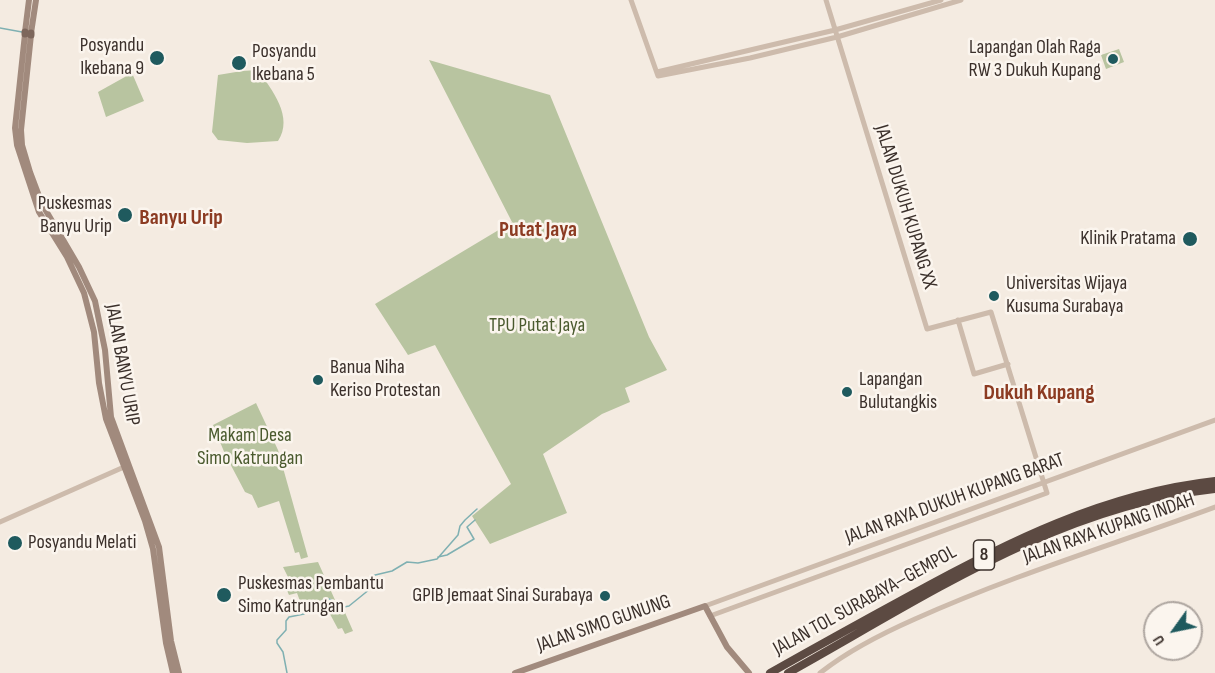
<!DOCTYPE html>
<meta charset="utf-8">
<style>
body{margin:0}
#map{position:relative;width:1215px;height:673px;overflow:hidden;background:#f4ebe1;font-family:"Sofia Sans Condensed",sans-serif}
canvas{display:block}
.north{position:absolute;left:1143px;top:601px;width:60px;height:60px;box-sizing:border-box;background:#fbf5ee;border:2px solid #aea6a0;border-radius:50%;rotate:237deg;font-size:16px;font-weight:700;line-height:24px;text-align:center;color:#3b302b}
.north::after{content:'';display:block;margin:auto;width:21px;height:27px;background:#1f5a5e;clip-path:polygon(50% 0,100% 100%,50% 72%,0 100%)}
</style>
<div id="map">
<canvas width="1215" height="673"></canvas>
<div class="north">U</div>
</div>
<script>
const g = document.querySelector('canvas').getContext('2d');
g.lineJoin = 'round';
function fillPath(path, color) {
  g.fillStyle = color;
  g.fill(path, 'evenodd');
}
function trace(path, color, width, dash) {
  g.strokeStyle = color;
  g.lineWidth = width;
  g.lineCap = dash ? 'butt' : 'round';
  g.setLineDash(dash || []);
  g.stroke(path);
}
function label(font, color, halo, rows, align = 'center') {
  g.font = font + ' "Sofia Sans Condensed",sans-serif';
  g.lineWidth = 5;
  g.setLineDash([]);
  g.textBaseline = 'middle';
  g.strokeStyle = halo;
  g.fillStyle = color;
  for (const [text, x, y, turn = 0] of rows) {
    g.save();
    g.translate(x, y);
    g.rotate((+turn || 0) * Math.PI / 180);
    g.textAlign = isNaN(turn) ? turn : align;
    if (halo) g.strokeText(text, 0, 0);
    g.fillText(text, 0, 0);
    g.restore();
  }
}
const green = new Path2D(`
 M1119,49L1124,62L1106,69L1101,55Z
 M429,60L550,95L649,337L667,370L625,388L630,402L602,414L543,454L567,513L490,544L472,516L511,484L435,345L408,355L375,304L512,222Z
 M258,70C272,90 294,117 278,141L247,143L218,140L212,132L218,75L242,71Z
 M132,73L144,101L106,117L98,92Z
 M256,403L278,450L308,557L301,559L299,552L295,553L279,501L258,508L252,495L245,492L225,454L213,425Z
 M318,562L335,600C322,595 314,605 304,612L297,593L289,595L285,586L293,582L290,576L288,577L283,567Z
 M328,599L343,608L353,631L345,634L342,628L338,629L323,601Z`);
const stream = new Path2D(`
 M0,28L22,32
 M438,557L447,555L474,539L467,527L475,520
 M287,673L283,652L277,643V640L286,630V621L289,617L304,614L323,600L329,599L344,607L349,606L370,589L369,578L371,576L392,571L407,562L418,563L437,559L458,535L460,526L465,520L477,509`);
const tertiary = new Path2D(`
 M631,0L658,76L750,58L837,37L961,0
 M657,72L835,30L941,0
 M958,320L974,374L1008,364
 M0,522L124,467
 M705,606L1215,420
 M710,616L1047,493L991,312L927,329L826,0
 M820,673C849,650 881,634 915,619C1013,575 1115,544 1215,507`);
const secondary = new Path2D(`
 M25,32L29,0
 M31,33L36,0
 M25,34L15,128L17,145L39,212L67,257L84,293L94,332L99,383L106,419L145,521L153,549L166,643L173,673
 M31,35L21,130L22,145L30,172L42,204L79,267L95,301L105,350L111,417L159,547L171,641L179,673
 M515,673L705,606L727,647L749,673`);
const primary = new Path2D(`
 M25,34V32
 M31,35V33`);
const motorway = new Path2D(`
 M770,673C816,647 863,621 909,596C1005,543 1105,493 1215,481
 M788,673C923,598 1058,506 1215,489`);
const markers = [
 [157,58,8,"#1f5a5e"],
 [1113,59,6,"#1f5a5e"],
 [239,63,8,"#1f5a5e"],
 [125,215,8,"#1f5a5e"],
 [1190,239,8,"#1f5a5e"],
 [994,296,6,"#1f5a5e"],
 [318,380,6,"#1f5a5e"],
 [847,392,6,"#1f5a5e"],
 [15,543,8,"#1f5a5e"],
 [224,595,8,"#1f5a5e"],
 [605,596,6,"#1f5a5e"]
];
const shields = [
 [984,555,21]
];
const shieldNames = [
 ["8",984,555]
];
const poiNames = [
 ["Posyandu",144,46,"right"],
 ["Ikebana 9",144,69,"right"],
 ["Lapangan Olah Raga",1101,48,"right"],
 ["RW 3 Dukuh Kupang",1101,71,"right"],
 ["Posyandu",252,52],
 ["Ikebana 5",252,75],
 ["Puskesmas",112,204,"right"],
 ["Banyu Urip",112,227,"right"],
 ["Klinik Pratama",1176,239,"right"],
 ["Universitas Wijaya",1006,284],
 ["Kusuma Surabaya",1006,307],
 ["Banua Niha",330,368],
 ["Keriso Protestan",330,391],
 ["Lapangan",859,380],
 ["Bulutangkis",859,403],
 ["Posyandu Melati",28,543],
 ["Puskesmas Pembantu",238,584],
 ["Simo Katrungan",238,607],
 ["GPIB Jemaat Sinai Surabaya",593,596,"right"]
];
const streetNames = [
 ["JALAN DUKUH KUPANG XX",905,207,73],
 ["JALAN BANYU URIP",122,365,80],
 ["JALAN RAYA DUKUH KUPANG BARAT",955,499,-20],
 ["JALAN RAYA KUPANG INDAH",1109,529,-19],
 ["JALAN TOL SURABAYA–GEMPOL",865,601,-29],
 ["JALAN SIMO GUNUNG",604,624,-19]
];
const parkNames = [
 ["TPU Putat Jaya",537,326],
 ["Makam Desa",250,436],
 ["Simo Katrungan",250,459]
];
const quarterNames = [
 ["Banyu Urip",181,218],
 ["Putat Jaya",538,230],
 ["Dukuh Kupang",1039,393]
];
fillPath(green, '#b8c4a0');
trace(stream, '#7fb0b2', 1.5);
trace(tertiary, '#cdbbac', 5);
trace(secondary, '#a18a7d', 6);
trace(primary, '#7d675c', 7);
trace(motorway, '#5c4a42', 8);
for (const [x, y, r, color] of markers) {
  const dot = new Path2D();
  dot.arc(x, y, r, 0, 2 * Math.PI);
  g.fillStyle = color;
  g.fill(dot);
  trace(dot, '#fbf5ee', 2);
}
for (const [x, y, w] of shields) {
  const box = new Path2D();
  box.roundRect(x - w / 2, y - 15, w, 30, 4.5);
  g.fillStyle = '#fbf5ee';
  g.fill(box);
  trace(box, '#3b302b', 1.5);
}
label('bold 18px', '#3b302b', null, shieldNames);
label('20px', '#3b302b', '#fbf5ee', poiNames, 'left');
label('20px', '#3b302b', '#fbf5ee', streetNames);
label('20px', '#4a5a2e', '#fbf5ee', parkNames);
label('bold 22px', '#8c3b22', '#fbf5ee', quarterNames);
</script>
